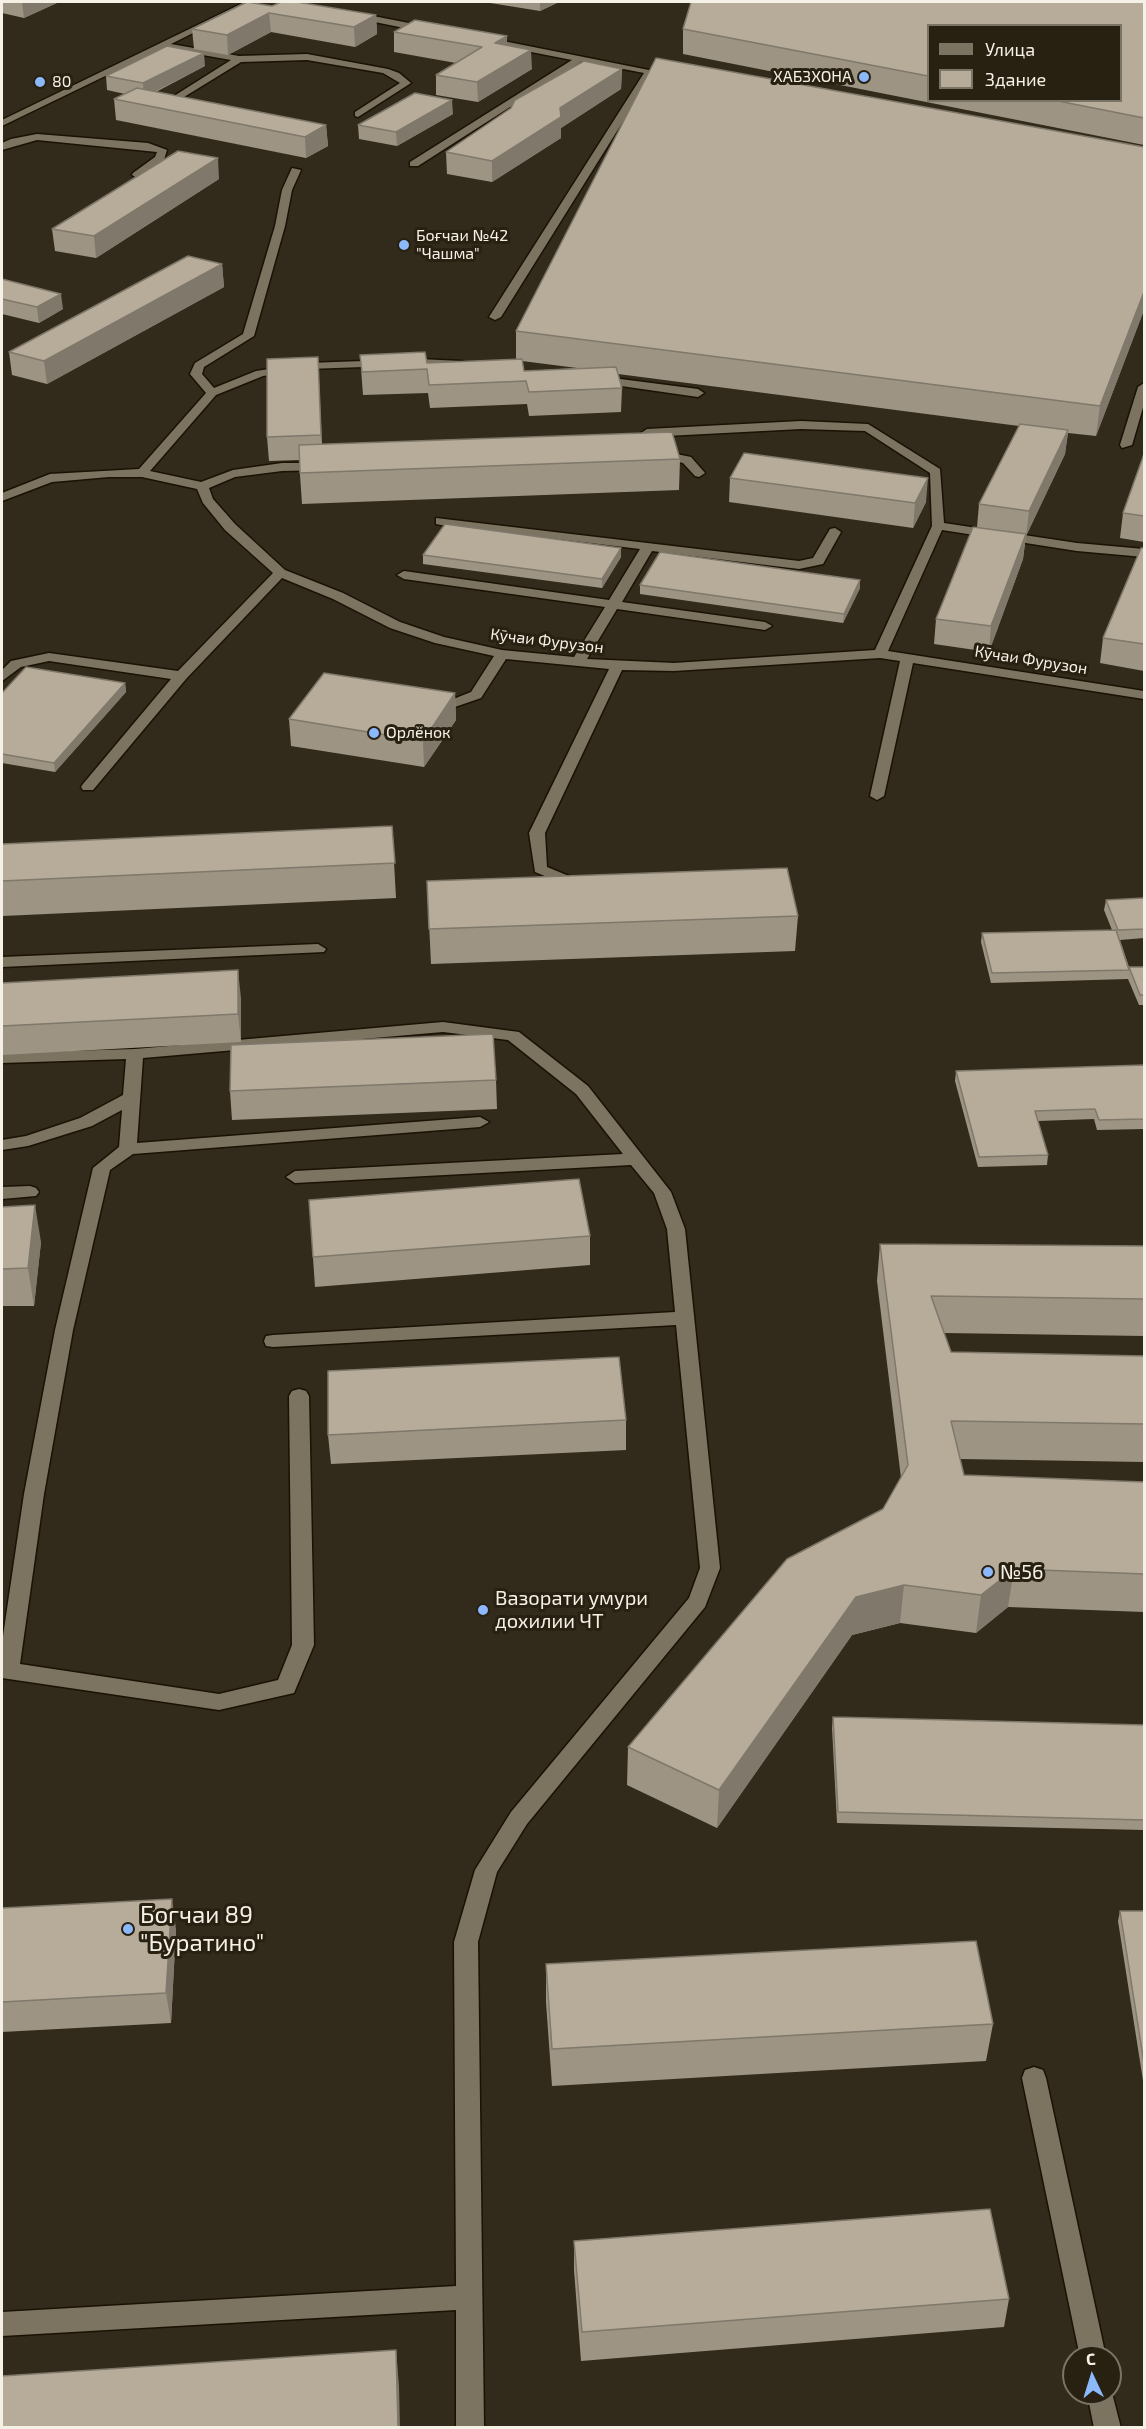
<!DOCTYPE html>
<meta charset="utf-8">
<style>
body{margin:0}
#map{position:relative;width:1146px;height:2429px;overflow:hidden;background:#322a1a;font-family:"Exo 2",sans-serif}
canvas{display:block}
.frame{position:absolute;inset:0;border:3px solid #f6f1e7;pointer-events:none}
.legend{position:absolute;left:927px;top:24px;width:195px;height:78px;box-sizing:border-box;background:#282011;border:2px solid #7a7467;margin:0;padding:8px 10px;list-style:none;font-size:18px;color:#f6f1e7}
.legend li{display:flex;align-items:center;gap:12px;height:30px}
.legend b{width:30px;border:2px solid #7a7467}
.north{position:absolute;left:1062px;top:2345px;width:60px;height:60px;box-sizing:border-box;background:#282011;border:2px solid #7a7467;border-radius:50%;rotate:356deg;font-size:16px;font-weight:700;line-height:24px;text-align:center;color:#f6f1e7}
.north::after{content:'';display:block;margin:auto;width:21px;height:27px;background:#8bb9fc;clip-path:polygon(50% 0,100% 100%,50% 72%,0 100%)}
</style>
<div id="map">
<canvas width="1146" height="2429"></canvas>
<div class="frame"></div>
<ul class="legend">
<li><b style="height:8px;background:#7d7361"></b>Улица</li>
<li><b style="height:16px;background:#b6ac99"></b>Здание</li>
</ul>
<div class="north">С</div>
</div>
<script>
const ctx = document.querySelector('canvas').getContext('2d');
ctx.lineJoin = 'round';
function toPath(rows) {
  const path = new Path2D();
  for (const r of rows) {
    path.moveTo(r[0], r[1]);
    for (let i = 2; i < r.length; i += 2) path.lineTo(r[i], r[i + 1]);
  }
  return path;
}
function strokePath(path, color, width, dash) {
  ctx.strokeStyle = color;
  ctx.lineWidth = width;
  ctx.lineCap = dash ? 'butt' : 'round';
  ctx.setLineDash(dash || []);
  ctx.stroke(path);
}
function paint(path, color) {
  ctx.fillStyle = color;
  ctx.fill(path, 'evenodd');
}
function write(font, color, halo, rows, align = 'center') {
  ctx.font = font + ' "Exo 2",sans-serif';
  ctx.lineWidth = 6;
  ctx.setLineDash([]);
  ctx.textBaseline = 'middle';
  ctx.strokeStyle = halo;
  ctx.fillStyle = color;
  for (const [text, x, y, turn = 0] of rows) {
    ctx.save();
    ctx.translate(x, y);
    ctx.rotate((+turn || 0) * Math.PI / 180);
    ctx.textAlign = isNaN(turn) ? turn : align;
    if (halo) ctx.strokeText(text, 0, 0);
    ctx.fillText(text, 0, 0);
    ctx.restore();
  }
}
const minor = toPath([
 [245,2,255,2,171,44,239,56,307,54,388,69,399,73,411,83,358,117,355,116,355,112,400,83,383,73,307,60,241,62,184,97,201,105,201,109,198,110,178,103,174,96,231,60,163,48,2,126,2,120,245,2],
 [353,12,429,27,434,30,429,33,350,17,349,15,353,12],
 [483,37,679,76,674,79,652,75,501,317,495,320,489,317,644,73,582,61,418,166,410,166,410,162,572,60,480,42,478,40,483,37],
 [37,134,148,143,167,150,164,160,137,178,132,175,133,173,155,157,157,152,37,140,2,150,2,143,11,139,37,134],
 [292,168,301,170,292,190,285,226,254,336,204,367,202,374,214,388,256,371,308,363,419,359,462,361,468,364,462,367,419,365,308,369,263,376,216,395,150,471,201,482,233,470,282,463,327,463,327,469,323,470,282,471,235,477,209,488,213,499,235,524,285,570,343,593,400,622,444,637,502,650,574,657,605,607,404,579,397,575,404,571,609,600,640,549,441,525,436,524,436,518,799,561,813,558,830,529,835,528,841,532,823,564,799,569,652,551,622,602,765,622,772,626,765,630,617,609,587,659,674,663,875,650,932,526,930,473,865,431,801,429,647,437,641,433,647,429,801,421,868,424,940,469,944,523,1077,543,1144,549,1144,557,1077,551,942,530,888,651,1144,691,1144,699,913,663,884,796,877,800,870,796,900,661,880,658,674,671,622,670,545,833,547,867,581,881,584,884,576,889,535,872,529,833,609,669,506,659,481,698,452,708,427,705,427,699,451,700,471,692,494,656,435,643,390,628,333,599,282,578,186,679,93,790,83,790,81,787,83,784,171,679,49,661,21,667,2,681,2,670,11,661,49,653,178,671,273,573,225,530,203,503,197,489,142,477,109,477,52,482,2,501,2,493,50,474,139,469,206,393,190,374,195,363,243,334,275,226,282,190,292,168],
 [597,376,698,389,704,393,698,397,593,382,591,380,597,376],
 [1144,383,1144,404,1132,445,1122,448,1120,445,1138,387,1144,383],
 [657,450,691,457,705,473,699,477,695,476,683,463,653,457,651,454,657,450],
 [318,944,326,949,324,952,2,967,2,957,318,944],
 [443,1022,519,1032,588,1086,671,1192,685,1229,720,1568,705,1607,527,1824,497,1872,478,1942,484,2428,456,2428,456,2310,2,2336,2,2312,456,2286,454,1942,475,1870,511,1812,689,1598,700,1568,676,1325,273,1347,266,1346,264,1341,266,1336,273,1335,675,1312,667,1229,654,1193,631,1165,295,1183,286,1177,295,1171,623,1154,576,1094,508,1040,443,1032,143,1058,137,1143,480,1117,489,1122,480,1127,133,1154,110,1170,73,1330,44,1494,20,1664,219,1694,278,1680,292,1645,289,1396,292,1391,299,1389,306,1391,309,1396,314,1645,294,1693,219,1710,2,1678,2,1643,24,1494,55,1330,93,1168,119,1147,122,1110,92,1126,28,1146,2,1150,2,1140,26,1136,80,1118,123,1095,126,1059,2,1063,2,1053,135,1049,443,1022],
 [30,1186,36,1188,39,1192,36,1196,2,1199,2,1187,30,1186],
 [1034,2067,1043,2070,1046,2078,1106,2357,1080,2357,1022,2078,1025,2070,1034,2067],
 [1110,2385,1121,2428,1094,2428,1087,2393,1110,2393,1110,2385]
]);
strokePath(minor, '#1a1204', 3);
paint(minor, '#7d7361');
paint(toPath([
 [2,2,59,2,24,18,2,13],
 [484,2,559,2,540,11],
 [1144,2,1144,145,683,54,683,29],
 [928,26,1120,100,928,100],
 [272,6,376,15,377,34,355,47,271,32,228,55,194,49,192,29],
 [394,32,507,36,507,45,532,69,478,102,436,95,436,75,456,63,394,52],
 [205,66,156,92,326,125,328,146,306,158,116,120,114,99,125,94,107,90,106,76],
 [622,69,621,89,561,128,561,138,492,182,447,174,446,152],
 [453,114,397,146,359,139,358,125],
 [1144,147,1144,310,1096,436,1068,433,1065,454,1026,536,1023,559,989,652,934,644,936,619,977,527,979,504,1019,426,618,374,622,388,621,412,529,416,527,404,430,408,428,393,363,395,360,355,427,363,516,360,516,331],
 [522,361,577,368,524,371],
 [219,179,96,258,55,251,52,229],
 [222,264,224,287,47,384,12,375,9,352],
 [2,279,63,309,39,323,2,314],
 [318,357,322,444,680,459,679,490,302,504,299,460,269,461,267,437],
 [1144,454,1144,542,1120,538,1123,513],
 [730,478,926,502,913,528,729,502],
 [1144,548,1144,671,1100,663,1103,638],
 [423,555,621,557,602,588,423,564],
 [860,580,860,588,843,623,640,594,640,585],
 [125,683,126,692,55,772,2,763,2,693],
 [455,693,456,720,424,767,291,746,289,719],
 [392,826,396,898,3,916,2,905,2,851],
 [427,881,798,916,795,951,431,964],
 [1144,898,1144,938,1120,940,1129,967,1144,967,1144,1005,1139,1005,1128,979,991,983,981,942,982,933,1112,930,1104,910,1106,900],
 [2,983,241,998,241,1042,2,1055],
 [1144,1065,1144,1129,1097,1130,1094,1119,1038,1121,1048,1155,1047,1165,978,1167,955,1081,956,1071],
 [496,1080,497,1109,232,1120,230,1091],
 [309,1200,590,1236,590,1265,315,1287],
 [2,1207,41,1242,34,1306,2,1306],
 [880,1244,1144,1246,1144,1336,944,1333,951,1352,1144,1356,1144,1462,960,1459,964,1475,1144,1482,1144,1612,1008,1607,976,1633,900,1623,852,1635,717,1828,627,1785,628,1747,883,1509,901,1478,877,1281],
 [626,1420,626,1450,331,1464,328,1435],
 [833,1717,1144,1725,1144,1830,837,1823,832,1728],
 [2,1908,176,1929,171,2023,2,2032],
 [1120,1911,1144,1911,1144,2087,1118,1921],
 [546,1964,993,2024,986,2061,552,2086,546,2002],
 [574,2241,1009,2299,1004,2327,581,2361,574,2270]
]), '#9d9484');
paint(toPath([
 [22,2,59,2,24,18],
 [540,2,559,2,540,11],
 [269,13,271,32,228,55,227,35],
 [376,15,377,34,355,47,354,27],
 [507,36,507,56,495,43],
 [531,50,532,69,478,102,477,82],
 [204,53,205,66,144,97,143,83],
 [622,69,621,89,561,128,561,138,492,182,492,161,560,108],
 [452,100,453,114,397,146,396,132],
 [326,125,328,146,306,158,305,137],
 [218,158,219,179,96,258,94,236],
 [222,264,224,287,47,384,44,361],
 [1144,292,1144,310,1096,436,1100,406],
 [61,294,63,309,39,323,37,307],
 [1068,430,1065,454,1026,536,1029,511],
 [928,478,926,502,913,528,915,503],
 [1026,534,1023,559,989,652,991,626],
 [621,548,621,557,602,588,602,579],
 [860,580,860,588,843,623,844,614],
 [125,683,126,692,55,772,54,763],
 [455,693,456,720,424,767,423,741],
 [238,970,241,998,241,1042,238,1014],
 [35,1205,41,1242,34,1306,28,1268],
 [1014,1569,1008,1607,976,1633,981,1595],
 [904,1585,900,1623,852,1635,717,1828,719,1790,856,1597],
 [172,1899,176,1929,171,2023,166,1993],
 [396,2350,399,2386,400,2427,398,2427]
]), '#7f786b');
const building = toPath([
 [247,2,272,6,281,2,297,2,376,15,354,27,269,13,227,35,192,29,247,2],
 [691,2,1144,2,1144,118,1053,100,1120,100,1120,26,928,26,928,76,683,29,691,2],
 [415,20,507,36,495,43,531,50,477,82,436,75,482,47,394,32,415,20],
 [167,46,204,53,143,83,106,76,167,46],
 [656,58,1144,147,1144,292,1100,406,516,331,656,58],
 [584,61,622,69,560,108,561,117,492,161,446,152,511,108,515,100,584,61],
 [137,88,326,125,305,137,114,99,137,88],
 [415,93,452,100,396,132,358,125,415,93],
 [178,151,218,158,94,236,52,229,178,151],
 [188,256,222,264,44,361,9,352,188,256],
 [2,279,61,294,37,307,2,299,2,279],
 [425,352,427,363,522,359,524,371,616,367,622,388,529,392,526,381,429,385,427,369,362,372,360,355,425,352],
 [318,357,321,435,267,437,267,359,318,357],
 [1020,424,1068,430,1029,511,979,504,1020,424],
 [672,432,680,459,300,473,299,445,672,432],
 [744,453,928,478,915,503,730,478,744,453],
 [1144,454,1144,516,1123,513,1144,454],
 [445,524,621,548,602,579,423,555,445,524],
 [973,527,1026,534,991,626,936,619,973,527],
 [1141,548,1144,548,1144,644,1103,638,1141,548],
 [660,552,860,580,844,614,640,585,660,552],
 [26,667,125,683,54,763,2,754,2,693,26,667],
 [324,673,455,693,423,741,289,719,324,673],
 [392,826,395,863,2,881,2,844,392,826],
 [787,868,798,916,429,929,427,881,787,868],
 [1144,898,1144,929,1118,930,1106,900,1144,898],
 [1116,930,1129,970,992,973,982,933,1116,930],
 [1129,967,1144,967,1144,995,1140,995,1129,967],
 [238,970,238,1014,2,1026,2,983,238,970],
 [493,1034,496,1080,230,1091,231,1045,493,1034],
 [1144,1065,1144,1119,1099,1120,1095,1109,1035,1111,1048,1155,979,1157,956,1071,1144,1065],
 [579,1179,590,1236,313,1257,309,1200,579,1179],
 [35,1205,28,1268,2,1269,2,1207,35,1205],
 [880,1244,1144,1246,1144,1299,931,1296,951,1352,1144,1356,1144,1424,951,1421,964,1475,1144,1482,1144,1574,1014,1569,981,1595,904,1585,856,1597,719,1790,628,1747,787,1559,883,1509,908,1465,880,1244],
 [619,1357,626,1420,328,1435,328,1371,619,1357],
 [833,1717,1144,1725,1144,1820,838,1812,833,1717],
 [172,1899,166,1993,2,2002,2,1908,172,1899],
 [1120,1911,1144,1911,1144,2063,1120,1911],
 [976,1941,993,2024,552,2049,546,1964,976,1941],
 [990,2209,1009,2299,582,2332,574,2241,990,2209],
 [396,2350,398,2427,2,2427,2,2376,396,2350]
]);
paint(building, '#b6ac99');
strokePath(building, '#7f786b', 1.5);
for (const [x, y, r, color] of [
 [864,77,6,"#8bb9fc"],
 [40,82,6,"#8bb9fc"],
 [404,245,6,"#8bb9fc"],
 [374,733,6,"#8bb9fc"],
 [988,1572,6,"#8bb9fc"],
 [483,1610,6,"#8bb9fc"],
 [128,1929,6,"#8bb9fc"]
]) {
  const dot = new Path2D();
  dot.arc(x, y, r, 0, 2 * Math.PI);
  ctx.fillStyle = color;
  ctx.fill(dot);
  strokePath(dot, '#282011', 2);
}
write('16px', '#f6f1e7', '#282011', [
 ["ХАБЗХОНА",852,77,"right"],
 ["80",52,82],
 ["Боғчаи №42",416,236],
 ["\"Чашма\"",416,254],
 ["Орлёнок",386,733]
], 'left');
write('16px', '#f6f1e7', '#282011', [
 ["Кӯчаи Фурузон",547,641,7],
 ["Кӯчаи Фурузон",1031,660,9]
]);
write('20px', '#f6f1e7', '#282011', [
 ["№56",1000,1572],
 ["Вазорати умури",495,1598],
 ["дохилии ЧТ",495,1621]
], 'left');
write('24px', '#f6f1e7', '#282011', [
 ["Богчаи 89",140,1915],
 ["\"Буратино\"",140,1943]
], 'left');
</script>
